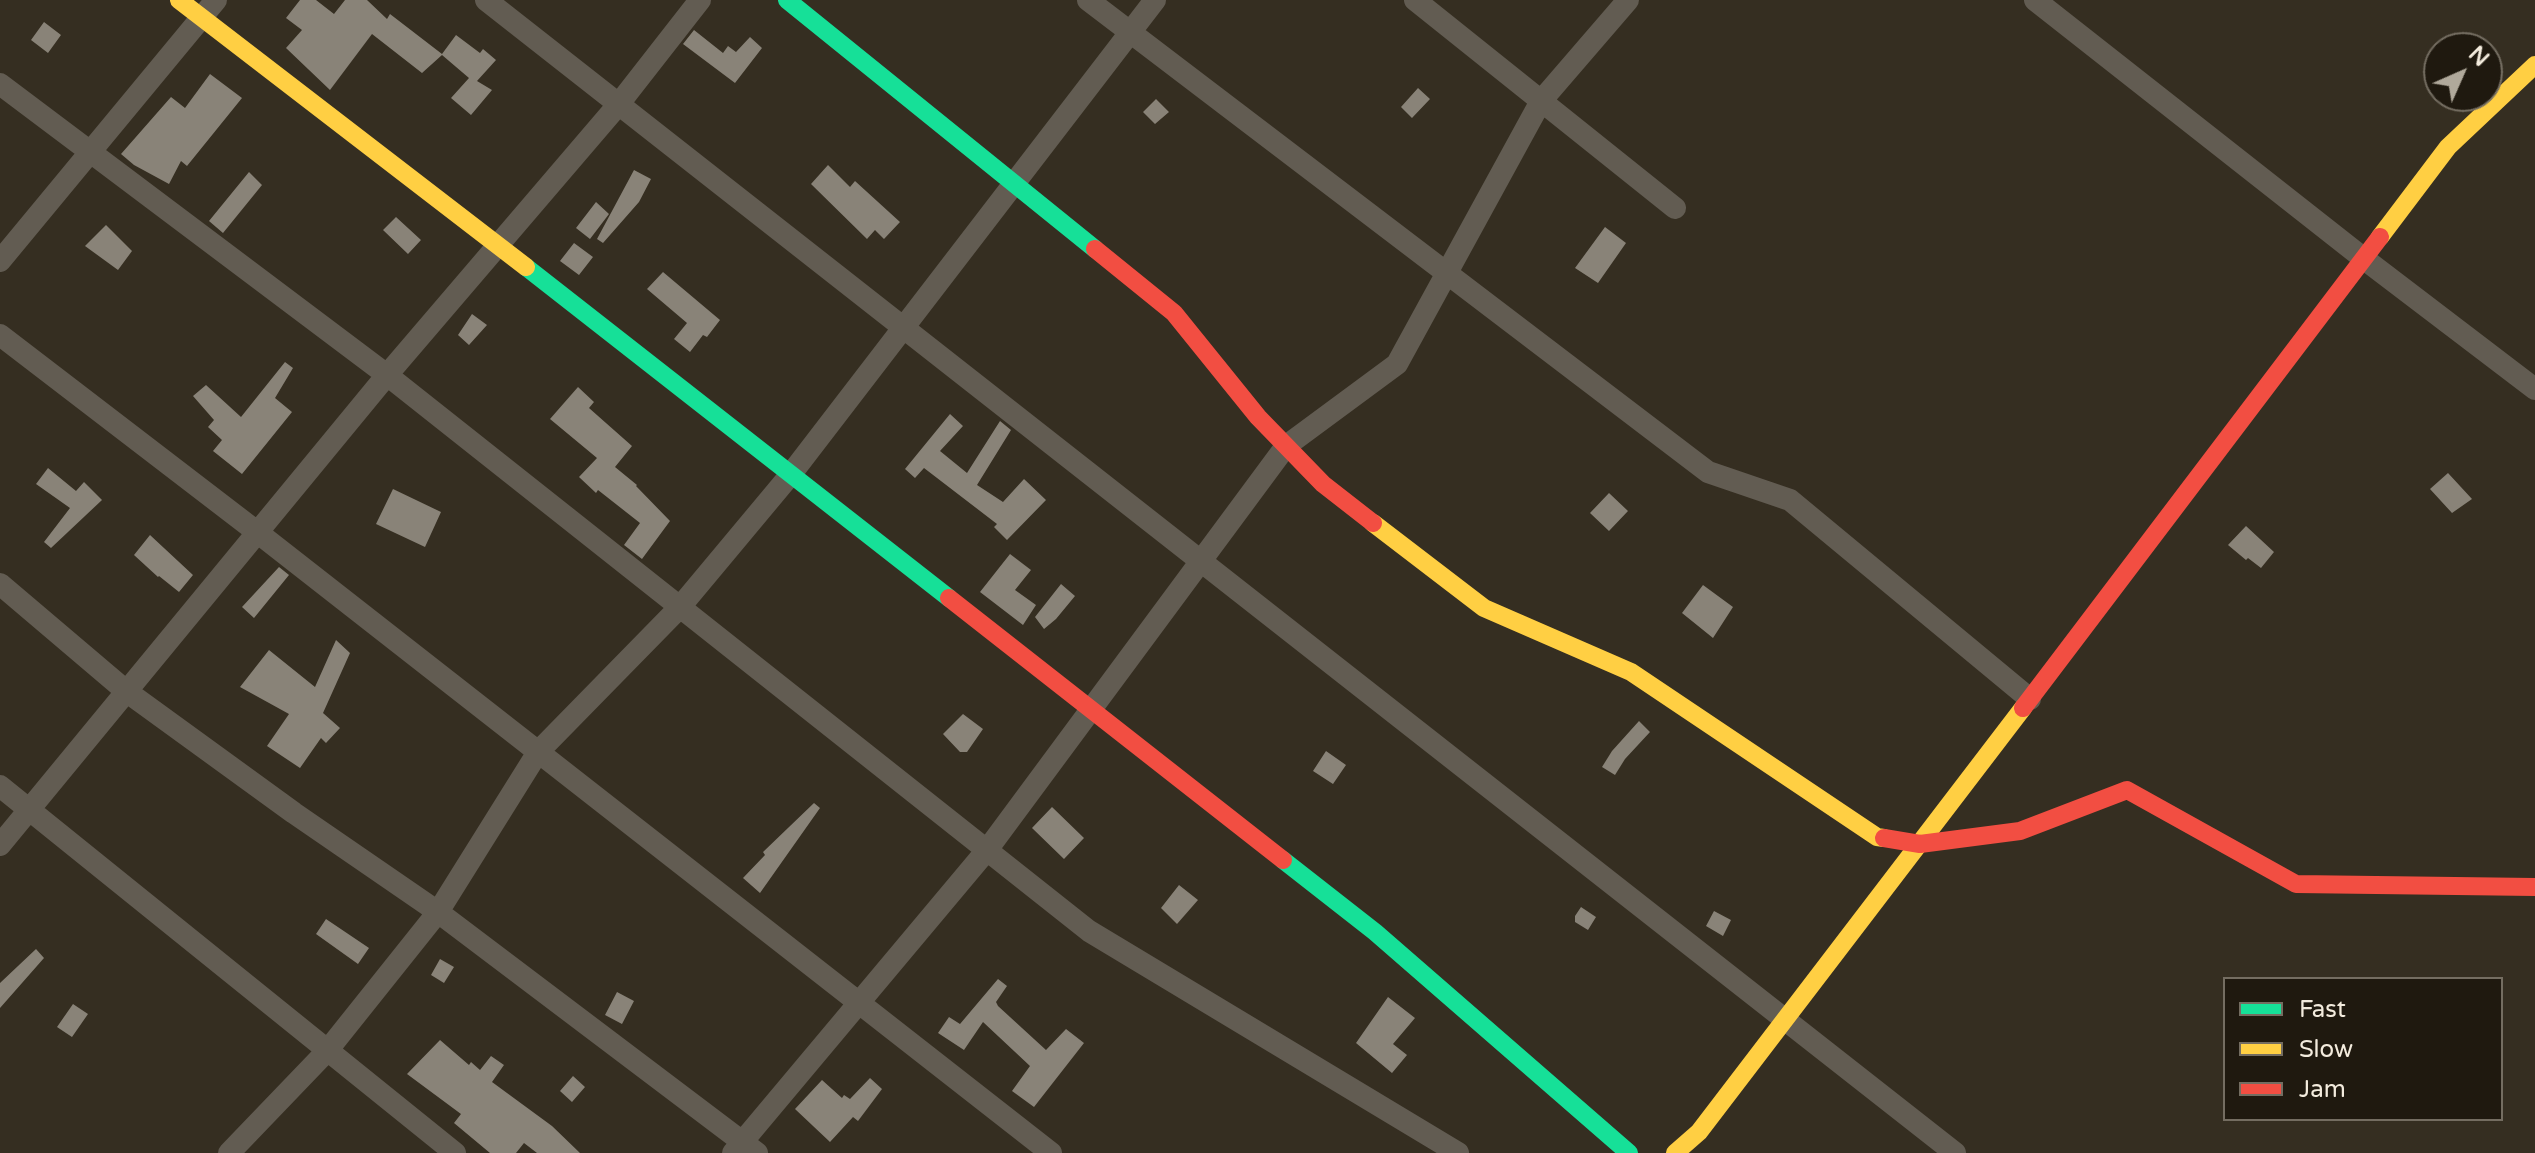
<!DOCTYPE html>
<style>
body{margin:0}
#map{position:relative;width:2535px;height:1153px;overflow:hidden;background:#352e21;font-family:"Varela Round",sans-serif}
canvas{display:block}
.legend{position:absolute;left:2223px;top:977px;width:280px;height:144px;box-sizing:border-box;background:#1f190f;border:2px solid #746d61;margin:0;padding:10px 14px;list-style:none;font-size:24px;color:#f3ebdd}
.legend li{display:flex;align-items:center;gap:16px;height:40px}
.legend b{width:40px;border:2px solid #746d61}
.north{position:absolute;left:2423px;top:32px;width:80px;height:80px;box-sizing:border-box;background:#1f190f;border:2px solid #746d61;border-radius:50%;rotate:45deg;font-size:22px;font-weight:700;line-height:32px;text-align:center;color:#f3ebdd}
.north::after{content:'';display:block;margin:auto;width:28px;height:36px;background:#b0a99b;clip-path:polygon(50% 0,100% 100%,50% 72%,0 100%)}
</style>
<div id="map">
<canvas width="2535" height="1153"></canvas>
<ul class="legend">
<li><b style="height:10px;background:#16e098"></b>Fast</li>
<li><b style="height:10px;background:#ffcf43"></b>Slow</li>
<li><b style="height:10px;background:#f24e42"></b>Jam</li>
</ul>
<div class="north">N</div>
</div>
<script>
const ctx = document.querySelector('canvas').getContext('2d');
ctx.lineJoin = 'round';
function paint(path, color) {
  ctx.fillStyle = color;
  ctx.fill(path, 'evenodd');
}
function toPath(rows) {
  const path = new Path2D();
  for (const r of rows) {
    path.moveTo(r[0], r[1]);
    for (let i = 2; i < r.length; i += 2) path.lineTo(r[i], r[i + 1]);
  }
  return path;
}
function strokePath(path, color, width, dash) {
  ctx.strokeStyle = color;
  ctx.lineWidth = width;
  ctx.lineCap = dash ? 'butt' : 'round';
  ctx.setLineDash(dash || []);
  ctx.stroke(path);
}
paint(toPath([
 [300,0,316,0,334,14,345,0,367,0,387,19,390,14,442,54,456,35,480,53,483,49,496,60,477,81,492,90,471,115,451,98,469,78,442,55,422,73,372,34,330,90,286,48,302,30,286,18],
 [44,22,61,35,48,53,31,40],
 [694,30,723,53,728,46,736,52,750,37,762,48,735,83,683,44],
 [210,74,242,98,187,166,181,161,169,184,134,165,121,154,171,97,185,108],
 [1418,88,1430,99,1412,118,1401,107],
 [1156,99,1169,112,1155,124,1143,112],
 [828,165,850,187,855,181,900,222,884,239,875,230,867,239,811,184],
 [634,170,651,179,639,202,603,243,597,239],
 [249,172,262,185,223,233,209,221],
 [596,202,609,214,590,239,576,228],
 [396,217,421,240,408,254,383,230],
 [106,225,132,251,118,270,85,246],
 [1605,227,1626,243,1598,283,1575,268],
 [574,243,593,257,579,275,560,261],
 [663,272,720,320,707,337,703,335,690,352,674,339,687,323,647,289],
 [472,314,487,325,469,345,458,335],
 [285,362,293,368,275,398,292,412,242,474,213,451,222,440,208,427,214,420,193,396,206,385,241,417],
 [578,387,594,402,589,408,632,446,615,467,637,485,636,486,670,521,642,559,624,545,640,523,598,490,596,493,579,477,597,458,550,419],
 [950,414,963,426,940,451,967,473,1000,421,1011,430,977,485,1003,502,1024,479,1046,500,1007,540,994,527,997,524,924,468,915,478,905,469],
 [48,468,76,491,84,482,102,500,51,548,44,542,70,508,36,484],
 [2448,473,2472,499,2452,513,2430,489],
 [393,489,441,512,425,547,376,524],
 [1609,493,1628,511,1609,531,1590,513],
 [2246,526,2274,552,2261,568,2248,558,2246,560,2228,545],
 [150,535,193,575,179,592,159,576,158,577,134,555],
 [1010,554,1031,570,1015,590,1036,605,1023,625,980,592],
 [279,567,289,575,254,618,242,607],
 [1061,584,1075,596,1056,619,1044,629,1035,617],
 [1703,585,1733,607,1713,638,1682,613],
 [336,640,350,653,323,713,340,728,326,743,321,738,300,768,267,746,289,714,240,687,269,650,315,687],
 [963,714,983,729,967,752,960,752,943,734],
 [1639,721,1650,732,1625,759,1615,775,1602,767,1612,751],
 [1326,751,1346,765,1333,784,1313,771],
 [814,803,820,808,760,893,743,878,765,855,763,852],
 [1052,807,1084,838,1064,859,1032,828],
 [1179,885,1198,900,1177,924,1161,908],
 [1581,907,1596,917,1588,930,1575,922,1575,916],
 [1714,911,1731,920,1723,936,1706,926],
 [326,919,369,948,358,964,316,934],
 [36,949,44,958,0,1008,0,983],
 [440,959,454,967,444,983,431,975],
 [998,979,1007,986,996,1002,998,1006,1046,1050,1066,1029,1084,1043,1034,1107,1012,1091,1030,1066,983,1022,964,1050,938,1033,949,1017,960,1024],
 [617,992,634,1001,622,1024,605,1015],
 [1388,997,1415,1018,1393,1044,1407,1055,1392,1073,1356,1043],
 [73,1004,88,1014,72,1037,57,1027],
 [440,1040,469,1065,471,1062,480,1070,491,1056,504,1065,492,1082,552,1126,580,1153,537,1153,524,1143,516,1153,490,1153,454,1123,461,1114,407,1074],
 [573,1076,585,1087,572,1102,560,1091],
 [870,1078,882,1089,858,1121,853,1117,830,1142,795,1109,822,1080,842,1098,844,1095,850,1099]
]), '#898378');
strokePath(toPath([
 [486,0,1955,1153],
 [1088,0,1708,472,1790,500,2030,699],
 [1415,0,1675,208],
 [2035,0,2363,258,2535,389],
 [0,84,387,375,1089,931,1458,1153],
 [0,261,216,0],
 [0,335,257,532,1051,1153],
 [0,584,126,691,294,813,438,912,757,1153],
 [0,786,455,1153],
 [0,845,387,375,618,105,700,0],
 [229,1153,327,1051,438,912,538,752,680,607,791,474,1155,0],
 [733,1153,987,850,1286,446,1397,364,1541,101,1628,0]
]), '#625c52', 22);
strokePath(toPath([
 [787,0,1095,249],
 [526,267,949,598],
 [1283,860,1375,932,1629,1153]
]), '#16e098', 18);
strokePath(toPath([
 [179,0,526,267],
 [2380,237,2448,147,2535,65],
 [1373,523,1484,608,1631,672,1877,837,1884,838],
 [1675,1153,1699,1132,2023,708]
]), '#ffcf43', 18);
strokePath(toPath([
 [1095,249,1174,313,1258,417,1323,484,1373,523],
 [949,598,1283,860],
 [2023,708,2380,237],
 [1884,838,1920,844,2020,831,2127,790,2296,884,2535,887]
]), '#f24e42', 18);
</script>
